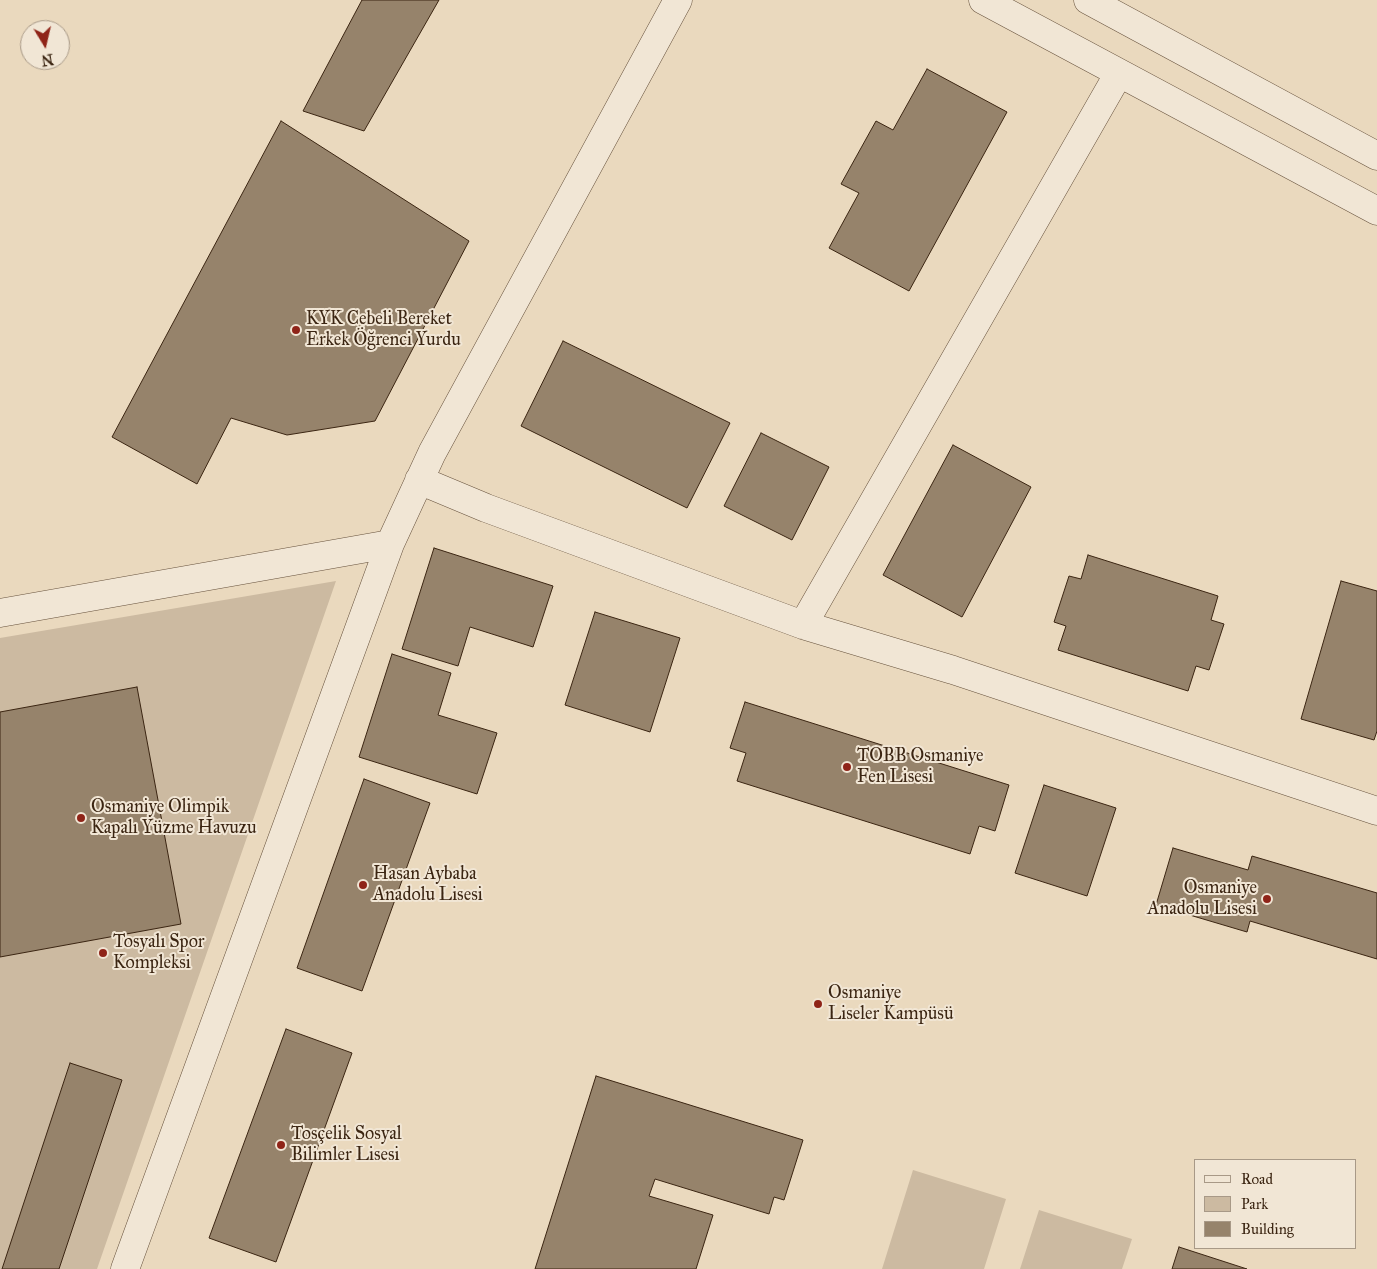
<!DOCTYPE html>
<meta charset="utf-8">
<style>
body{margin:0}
#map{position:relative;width:1377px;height:1269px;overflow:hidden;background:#ead9be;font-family:"IM FELL Great Primer",serif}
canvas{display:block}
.legend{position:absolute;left:1194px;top:1159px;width:162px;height:90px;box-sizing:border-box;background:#f1e6d5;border:1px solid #a89987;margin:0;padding:6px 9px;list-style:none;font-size:15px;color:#3b2512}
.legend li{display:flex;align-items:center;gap:10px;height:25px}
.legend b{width:25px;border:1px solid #a89987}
.north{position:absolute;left:20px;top:20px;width:50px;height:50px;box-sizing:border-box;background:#f1e6d5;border:1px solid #a89987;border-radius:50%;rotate:171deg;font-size:14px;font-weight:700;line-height:20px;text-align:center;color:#3b2512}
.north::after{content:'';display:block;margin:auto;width:18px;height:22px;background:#8f2418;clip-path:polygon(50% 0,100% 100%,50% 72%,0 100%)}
</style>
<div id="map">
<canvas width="1377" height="1269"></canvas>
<ul class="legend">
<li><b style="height:6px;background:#f1e6d5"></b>Road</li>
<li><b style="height:14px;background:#ccbaa1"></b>Park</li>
<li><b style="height:14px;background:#96836b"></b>Building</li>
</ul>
<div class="north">N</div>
</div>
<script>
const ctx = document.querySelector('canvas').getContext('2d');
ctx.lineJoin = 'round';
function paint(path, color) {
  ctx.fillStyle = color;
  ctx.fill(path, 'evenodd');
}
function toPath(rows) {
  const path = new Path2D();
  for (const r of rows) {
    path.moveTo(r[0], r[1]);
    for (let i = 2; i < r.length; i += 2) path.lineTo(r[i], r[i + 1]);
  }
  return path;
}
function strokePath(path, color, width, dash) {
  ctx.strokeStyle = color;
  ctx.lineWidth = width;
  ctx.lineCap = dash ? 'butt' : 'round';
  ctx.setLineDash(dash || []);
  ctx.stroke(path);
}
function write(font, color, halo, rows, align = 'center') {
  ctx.font = font + ' "IM FELL Great Primer",serif';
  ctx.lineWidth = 4;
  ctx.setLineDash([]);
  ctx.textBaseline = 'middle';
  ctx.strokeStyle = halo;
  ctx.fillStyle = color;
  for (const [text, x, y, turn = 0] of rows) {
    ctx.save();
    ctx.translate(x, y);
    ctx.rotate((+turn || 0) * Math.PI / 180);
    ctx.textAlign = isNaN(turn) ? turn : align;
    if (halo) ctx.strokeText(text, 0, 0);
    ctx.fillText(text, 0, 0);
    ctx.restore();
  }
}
paint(toPath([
 [336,581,97,1269,0,1269,0,638],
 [913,1170,1006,1199,984,1269,882,1269],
 [1039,1210,1132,1239,1122,1269,1020,1269]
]), '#ccbaa1');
const building = toPath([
 [362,0,439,0,364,131,303,111,362,0],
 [927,69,1007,112,909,291,829,248,859,193,841,184,876,121,893,130,927,69],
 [281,121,469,241,375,421,287,435,231,418,197,484,112,437,281,121],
 [563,341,730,423,687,508,521,426,563,341],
 [761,433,829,467,792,540,724,506,761,433],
 [953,445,1031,487,962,617,883,575,953,445],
 [434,548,553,586,533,647,470,627,458,666,402,649,434,548],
 [1088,555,1218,596,1211,620,1224,624,1209,670,1196,666,1188,691,1058,650,1066,626,1054,622,1069,576,1081,579,1088,555],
 [1341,581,1377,591,1377,731,1374,740,1301,719,1341,581],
 [595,612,680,638,650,732,565,705,595,612],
 [392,654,451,673,438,715,497,733,477,794,359,757,392,654],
 [137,687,181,924,0,957,0,712,137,687],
 [745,702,1009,785,995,831,979,826,970,854,737,781,746,753,730,748,745,702],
 [364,779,430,803,362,991,297,968,364,779],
 [1044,785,1116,808,1087,896,1015,873,1044,785],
 [1173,848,1248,870,1252,856,1377,893,1377,959,1250,921,1247,932,1156,905,1173,848],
 [286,1029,352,1053,276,1262,209,1238,286,1029],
 [70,1063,122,1080,59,1269,2,1269,70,1063],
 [596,1076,803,1140,784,1200,774,1197,769,1214,655,1179,649,1196,713,1215,696,1269,535,1269,596,1076],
 [1179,1247,1247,1269,1172,1269,1179,1247]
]);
paint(building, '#96836b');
strokePath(building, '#3b2512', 1);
const street = toPath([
 [983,0,1377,211],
 [1088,0,1377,156],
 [419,480,486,508,803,625,953,670,1377,811],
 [0,613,390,544],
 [803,625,1119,73],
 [125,1269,390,544,432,453,678,0]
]);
strokePath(street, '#67523d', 29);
strokePath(street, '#f1e6d5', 28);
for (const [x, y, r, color] of [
 [296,330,5,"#8f2418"],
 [847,767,5,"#8f2418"],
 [81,818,5,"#8f2418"],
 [363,885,5,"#8f2418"],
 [1267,899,5,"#8f2418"],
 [103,953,5,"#8f2418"],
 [818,1004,5,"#8f2418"],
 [281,1145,5,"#8f2418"]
]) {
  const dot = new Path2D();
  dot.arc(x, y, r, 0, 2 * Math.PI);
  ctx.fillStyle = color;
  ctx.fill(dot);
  strokePath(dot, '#f1e6d5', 2);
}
write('18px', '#3b2512', '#f1e6d5', [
 ["KYK Cebeli Bereket",306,320],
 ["Erkek Öğrenci Yurdu",306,341],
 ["TOBB Osmaniye",857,757],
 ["Fen Lisesi",857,778],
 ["Osmaniye Olimpik",91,808],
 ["Kapalı Yüzme Havuzu",91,829],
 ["Hasan Aybaba",373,875],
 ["Anadolu Lisesi",373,896],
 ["Osmaniye",1257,889,"right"],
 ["Anadolu Lisesi",1257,910,"right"],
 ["Tosyalı Spor",113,943],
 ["Kompleksi",113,964],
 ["Osmaniye",828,994],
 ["Liseler Kampüsü",828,1015],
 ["Tosçelik Sosyal",291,1135],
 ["Bilimler Lisesi",291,1156]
], 'left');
</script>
